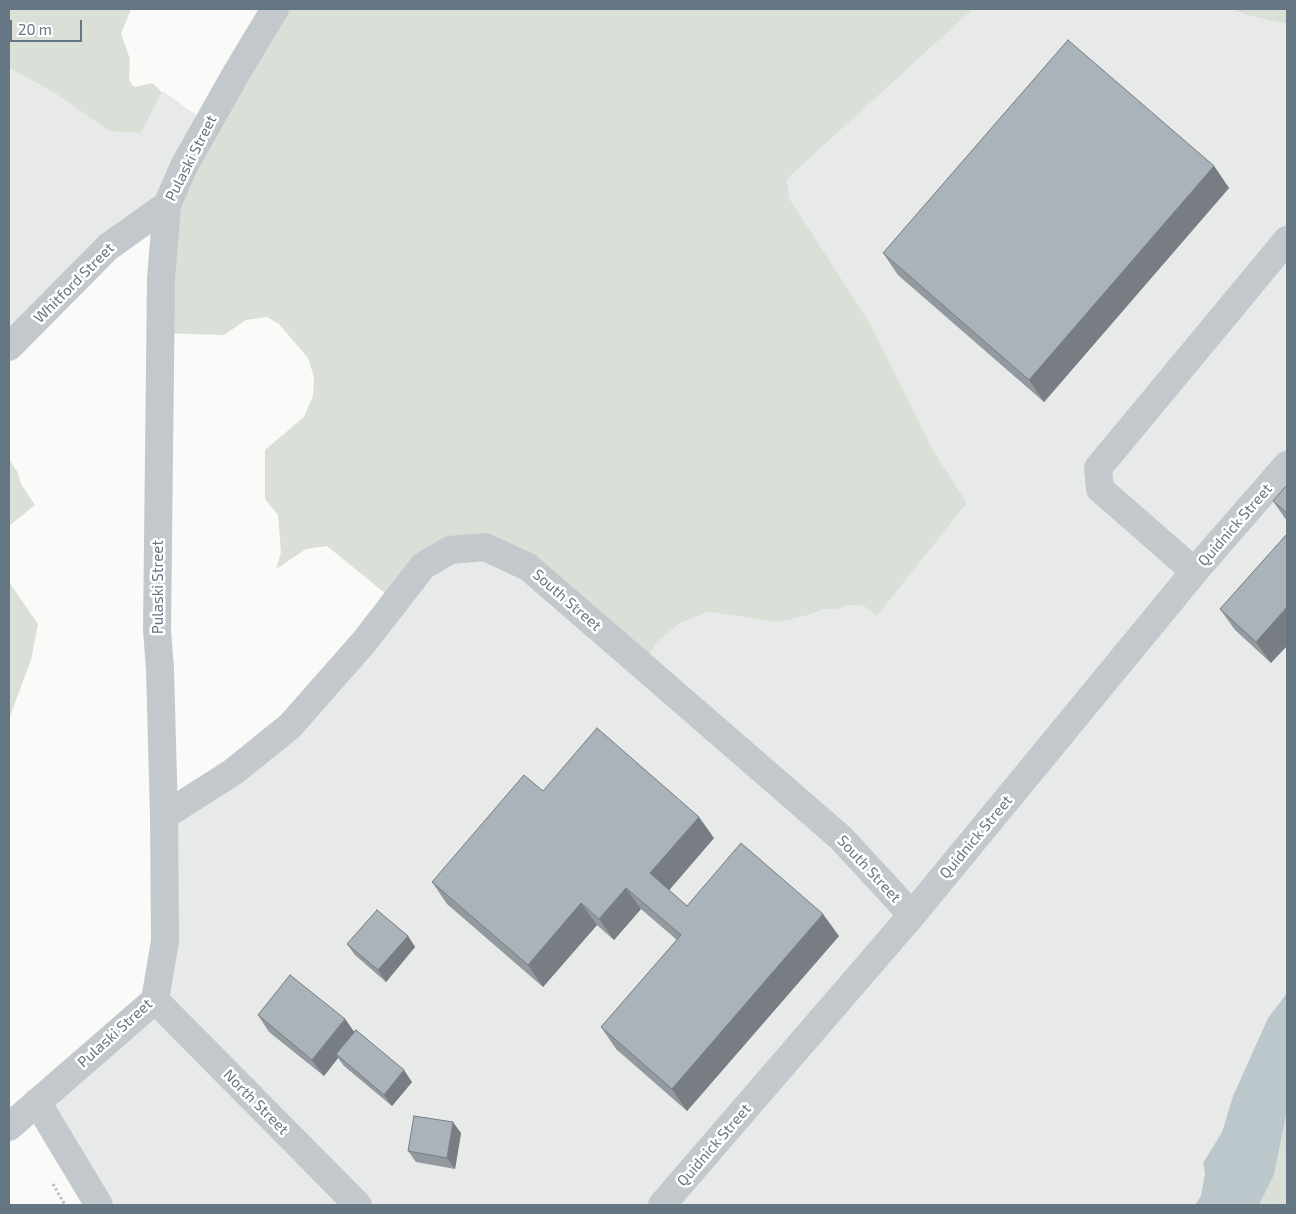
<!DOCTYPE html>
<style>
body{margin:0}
#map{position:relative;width:1296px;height:1214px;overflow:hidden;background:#fafaf8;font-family:"Exo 2",sans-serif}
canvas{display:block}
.frame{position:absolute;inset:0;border:10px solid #657683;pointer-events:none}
.scale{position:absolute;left:10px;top:20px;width:72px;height:22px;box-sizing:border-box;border:2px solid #657683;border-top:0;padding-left:6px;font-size:15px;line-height:18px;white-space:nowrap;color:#657683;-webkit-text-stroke:4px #fff;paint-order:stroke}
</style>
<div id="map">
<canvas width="1296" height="1214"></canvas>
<div class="frame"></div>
<div class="scale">20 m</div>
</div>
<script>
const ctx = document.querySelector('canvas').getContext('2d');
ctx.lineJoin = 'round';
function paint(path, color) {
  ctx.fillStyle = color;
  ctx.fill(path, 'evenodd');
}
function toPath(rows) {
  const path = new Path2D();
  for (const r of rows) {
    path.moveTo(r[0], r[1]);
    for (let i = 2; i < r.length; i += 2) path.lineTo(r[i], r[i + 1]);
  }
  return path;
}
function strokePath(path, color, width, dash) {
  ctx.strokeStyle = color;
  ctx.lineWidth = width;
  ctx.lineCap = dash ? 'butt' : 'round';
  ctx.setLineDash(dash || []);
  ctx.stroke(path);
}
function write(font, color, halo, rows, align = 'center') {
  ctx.font = font + ' "Exo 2",sans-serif';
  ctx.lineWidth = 5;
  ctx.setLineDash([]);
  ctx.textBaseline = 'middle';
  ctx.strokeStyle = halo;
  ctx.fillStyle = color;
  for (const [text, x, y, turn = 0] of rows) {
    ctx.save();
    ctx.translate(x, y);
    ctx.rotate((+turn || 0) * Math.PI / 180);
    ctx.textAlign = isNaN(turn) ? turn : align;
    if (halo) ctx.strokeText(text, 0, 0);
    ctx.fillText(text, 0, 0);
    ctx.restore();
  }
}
paint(toPath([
 [973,9,1231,9,1250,16,1287,24,1287,993,1268,1018,1233,1096,1222,1132,1203,1163,1205,1173,1201,1196,1195,1205,115,1205,49,1100,155,994,160,822,233,770,420,566,499,553,656,643,680,623,709,612,778,622,805,616,825,609,836,610,848,605,864,606,877,615,967,503,933,450,870,323,789,198,787,179],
 [9,68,55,93,141,133,162,92,164,92,206,122,173,188,9,345]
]), '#e8e9e9');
paint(toPath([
 [9,9,131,9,121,34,130,59,129,80,134,87,152,83,162,92,141,133,110,131,55,93,9,68],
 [272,9,973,9,787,179,789,198,870,323,933,450,967,503,877,616,864,606,848,605,836,610,825,609,805,616,778,622,709,612,680,623,656,643,645,662,544,573,445,553,392,599,327,546,306,549,276,569,281,552,278,515,265,499,265,450,304,417,313,396,314,377,308,358,279,324,267,317,246,320,224,335,160,333,164,220],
 [1231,9,1287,9,1287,24,1250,16],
 [9,459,18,473,21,484,35,505,9,526],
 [9,582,38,624,31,660,9,719],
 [1287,1111,1287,1205,1259,1205,1274,1175]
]), '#dadfd7');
paint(toPath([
 [1287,993,1287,1111,1274,1175,1259,1205,1195,1205,1201,1196,1205,1173,1203,1163,1222,1132,1233,1096,1268,1018]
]), '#bbc7cb');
strokePath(toPath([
 [53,1184,65,1205]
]), '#bbbfc2', 3, [2.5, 2.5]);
strokePath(toPath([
 [9,347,108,247,167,205],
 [1194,571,1100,489,1098,468,1287,240],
 [164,816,233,772,290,726,364,642,423,566,450,550,485,547,528,567,615,642,841,838,912,915],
 [155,1000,358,1205],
 [37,1102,99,1205],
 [9,1127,155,1000,165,941,164,816,160,669,157,630,161,279,167,205,184,166,237,72,275,9],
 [662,1205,912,915,1199,566,1287,465]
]), '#c3c8cc', 28);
paint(toPath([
 [1214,166,1229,188,1044,402,898,275,883,253],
 [1287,485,1287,521,1273,501],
 [1287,534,1271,663,1235,630,1220,609],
 [543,791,714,838,669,890,687,906,839,936,687,1111,616,1049,601,1027,677,940,641,909,614,940,597,925,543,987,447,904,432,882],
 [408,936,415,947,386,982,355,955,347,944],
 [258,1015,345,1019,354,1032,412,1082,392,1106,344,1066,338,1058,324,1076,269,1032],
 [461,1133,455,1169,416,1162,408,1151]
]), '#929a9f');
paint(toPath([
 [1214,166,1229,188,1044,402,1029,380],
 [1287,607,1287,646,1271,663,1256,642],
 [699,817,714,838,665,895,650,873],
 [626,888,641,909,614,940,599,919],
 [581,903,597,925,543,987,528,965],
 [823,914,839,936,687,1111,672,1089],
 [408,936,415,947,386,982,378,970],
 [345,1019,357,1036,336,1054,338,1058,324,1076,312,1060],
 [404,1070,412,1082,392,1106,384,1095],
 [453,1122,461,1133,455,1169,447,1158]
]), '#777d82');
const building = toPath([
 [1068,40,1214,166,1029,380,883,253,1068,40],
 [1287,485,1287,513,1273,501,1287,485],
 [1287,534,1287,607,1256,642,1220,609,1287,534],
 [597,728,699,817,650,873,687,906,741,843,823,914,672,1089,601,1027,681,935,626,888,599,919,581,903,528,965,432,882,524,775,543,791,597,728],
 [377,910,408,936,378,970,347,944,377,910],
 [290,975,345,1019,312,1060,258,1015,290,975],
 [356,1030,404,1070,384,1095,336,1054,356,1030],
 [414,1116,453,1122,447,1158,408,1151,414,1116]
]);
paint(building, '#aab3b9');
strokePath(building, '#777d82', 1);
write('15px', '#657683', '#fff', [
 ["Pulaski Street",191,158,-63],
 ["Whitford Street",74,283,-45],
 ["Quidnick Street",1235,525,-49],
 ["Pulaski Street",158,587,-90],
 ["South Street",567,600,41],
 ["Quidnick Street",976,837,-50],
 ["South Street",869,869,47],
 ["Pulaski Street",115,1033,-42],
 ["North Street",256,1102,45],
 ["Quidnick Street",714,1145,-49]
]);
</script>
